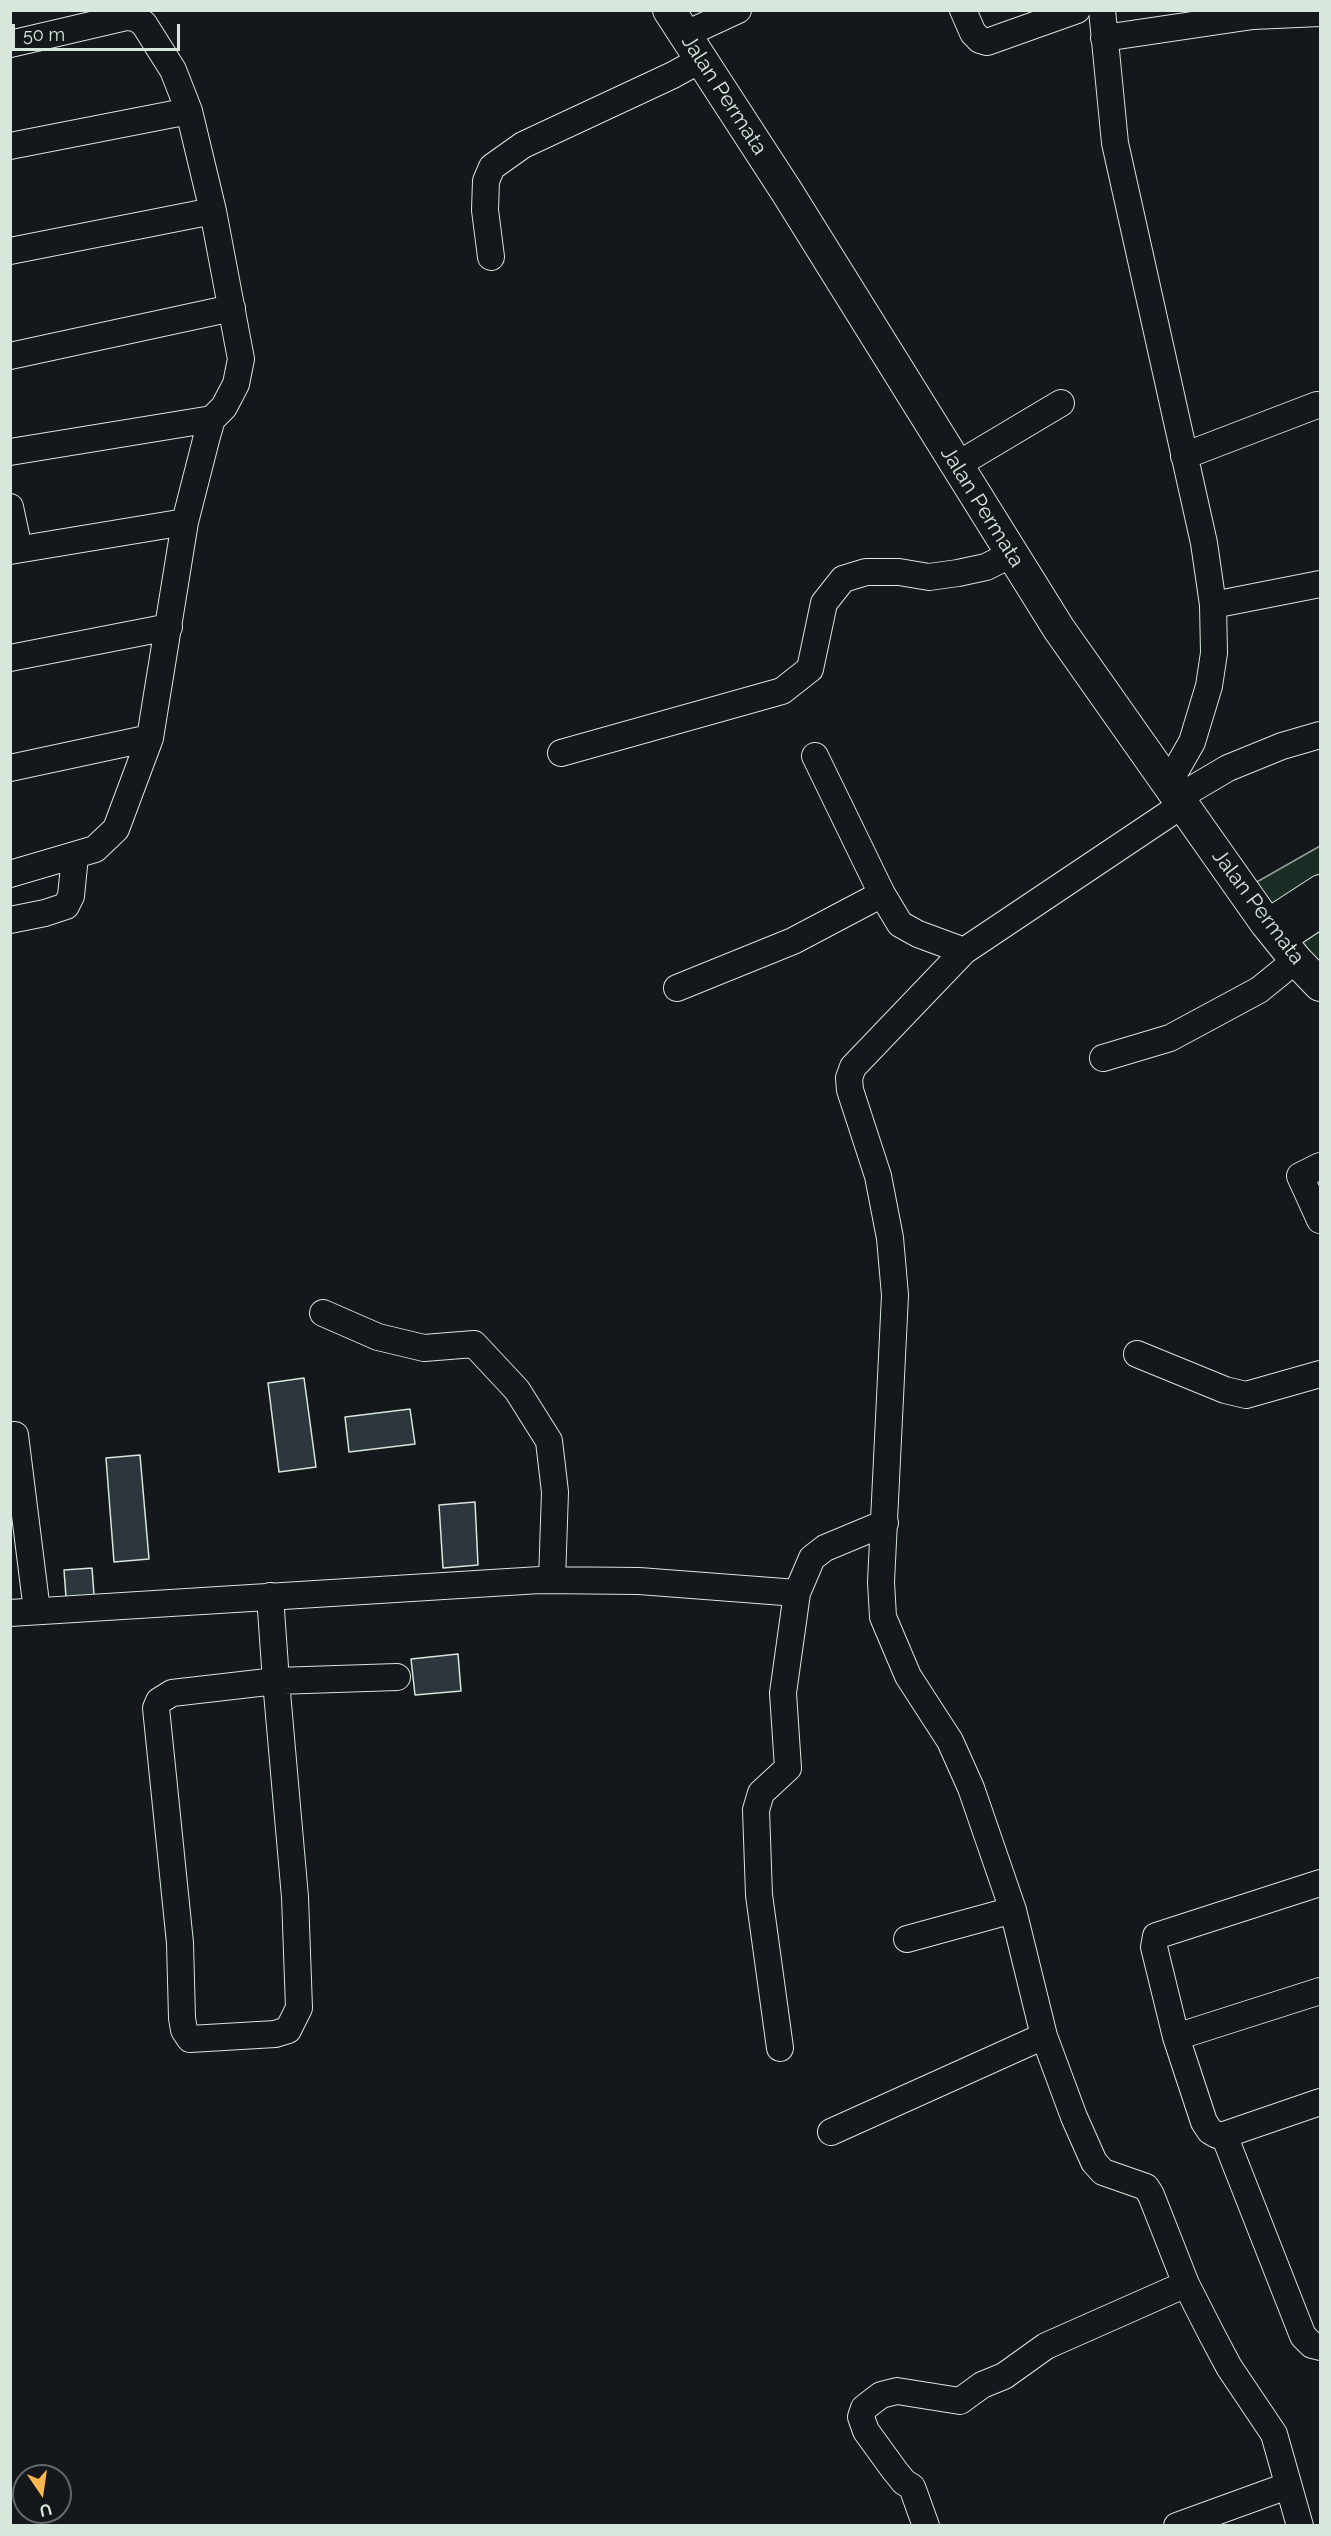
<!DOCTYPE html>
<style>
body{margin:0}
#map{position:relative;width:1331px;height:2536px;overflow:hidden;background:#14181c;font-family:Raleway,sans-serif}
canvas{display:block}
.frame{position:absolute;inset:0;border:12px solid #d8e6dc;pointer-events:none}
.north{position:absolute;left:12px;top:2464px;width:60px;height:60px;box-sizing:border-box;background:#14181c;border:2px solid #626a69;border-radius:50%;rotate:167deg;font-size:16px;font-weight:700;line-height:24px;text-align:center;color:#d8e6dc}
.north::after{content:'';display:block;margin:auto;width:21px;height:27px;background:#ffb74d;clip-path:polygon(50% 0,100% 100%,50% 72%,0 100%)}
.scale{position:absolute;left:12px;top:24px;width:168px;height:27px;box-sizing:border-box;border:3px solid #d8e6dc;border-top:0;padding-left:8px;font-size:18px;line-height:21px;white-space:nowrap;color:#d8e6dc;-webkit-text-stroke:4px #14181c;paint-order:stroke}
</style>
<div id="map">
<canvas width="1331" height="2536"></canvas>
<div class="frame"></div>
<div class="north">U</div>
<div class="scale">50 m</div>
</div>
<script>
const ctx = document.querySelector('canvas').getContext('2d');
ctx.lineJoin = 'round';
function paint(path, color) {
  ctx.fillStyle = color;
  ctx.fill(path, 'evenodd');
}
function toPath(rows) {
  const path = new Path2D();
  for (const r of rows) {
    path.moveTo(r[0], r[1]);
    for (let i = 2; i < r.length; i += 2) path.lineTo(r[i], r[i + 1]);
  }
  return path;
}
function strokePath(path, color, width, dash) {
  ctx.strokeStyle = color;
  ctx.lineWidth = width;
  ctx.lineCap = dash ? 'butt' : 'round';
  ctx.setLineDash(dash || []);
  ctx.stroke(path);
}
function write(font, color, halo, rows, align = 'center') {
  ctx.font = font + ' Raleway,sans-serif';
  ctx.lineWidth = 4.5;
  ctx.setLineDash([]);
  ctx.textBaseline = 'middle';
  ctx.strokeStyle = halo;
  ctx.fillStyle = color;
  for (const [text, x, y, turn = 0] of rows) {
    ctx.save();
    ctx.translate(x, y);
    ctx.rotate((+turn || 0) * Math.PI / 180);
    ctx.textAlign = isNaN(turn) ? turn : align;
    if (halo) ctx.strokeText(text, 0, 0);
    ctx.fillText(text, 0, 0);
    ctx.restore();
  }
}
const green = toPath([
 [1320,846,1320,977,1248,887,1320,846]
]);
paint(green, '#1a2d24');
strokePath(green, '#939e99', 1.5);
const building = toPath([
 [304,1378,316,1467,279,1472,268,1383,304,1378],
 [410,1409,415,1444,349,1452,345,1417,410,1409],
 [140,1455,149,1559,114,1562,106,1458,140,1455],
 [475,1502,478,1565,443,1568,439,1505,475,1502],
 [92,1568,94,1595,66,1597,64,1570,92,1568],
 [458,1654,461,1691,415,1695,411,1659,458,1654]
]);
paint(building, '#2c363c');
strokePath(building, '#d8e6dc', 1.5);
const minor = toPath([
 [963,10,973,33,980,40,987,42,1077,10],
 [1102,10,1115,143,1204,543,1213,605,1214,653,1209,686,1192,742,1168,784],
 [684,35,738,10],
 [1104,38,1253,16,1320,13],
 [10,44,126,17,136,18,144,24,173,70,189,111,213,211,241,359,236,384,224,407,212,419,207,436,185,522,150,738,116,829,95,849,10,874],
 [10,146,189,111],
 [10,251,213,211],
 [491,257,485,210,486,181,492,167,523,145,673,75,700,60],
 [10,356,232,308],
 [10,452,212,419],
 [1184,456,1317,405],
 [957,465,1061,403],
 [10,507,19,549],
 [10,551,185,522],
 [1213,605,1320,584],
 [10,658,169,627],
 [561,753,782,691,810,669,824,603,843,579,866,572,899,572,929,577,958,573,986,567,1012,554],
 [815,756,882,894,900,924,918,934,964,951],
 [10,768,150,738],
 [1177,798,1228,768,1282,746,1320,735],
 [1182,805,964,951,853,1067,849,1078,850,1090,878,1176,890,1238,895,1295,881,1582,883,1617,908,1676,950,1741,971,1788,1013,1910,1044,2036,1074,2117,1094,2162,1103,2172,1146,2187,1151,2195,1186,2284,1212,2335,1229,2367,1274,2434,1300,2526],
 [10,920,45,913,66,906,71,896,75,856],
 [1266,923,1320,888],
 [1281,941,1320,915],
 [677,988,793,941,882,894],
 [1103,1058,1170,1038,1259,990,1296,960],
 [1320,1166,1300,1176,1320,1220],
 [323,1313,378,1337,424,1348,474,1344,517,1390,549,1441,555,1492,552,1580],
 [1137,1354,1225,1390,1246,1395,1320,1374],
 [15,1435,37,1611],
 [270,1596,276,1681,295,1897,299,2008,288,2030,275,2034,190,2039,184,2030,182,2018,180,1943,156,1708,159,1701,172,1693,276,1681,397,1677],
 [10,1613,540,1580,639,1581,797,1593,812,1558,825,1548,885,1523],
 [1320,1883,1156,1936,1154,1947,1176,2037,1204,2122,1210,2131,1217,2135,1224,2135,1303,2336,1312,2345,1320,2347],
 [907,1939,1013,1910],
 [1176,2037,1320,1991],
 [780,2048,759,1895,756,1810,761,1793,788,1768,783,1693,797,1593],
 [831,2132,1044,2036],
 [1224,2135,1320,2102],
 [926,2526,912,2487,904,2482,895,2471,866,2431,861,2417,864,2408,881,2395,897,2391,960,2401,982,2385,1004,2376,1046,2346,1186,2284],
 [1177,2526,1287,2486]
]);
const major = toPath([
 [669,10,787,192,1059,629,1266,923,1296,960,1320,985]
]);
strokePath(minor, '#d8e6dc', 28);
strokePath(major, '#d8e6dc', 34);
strokePath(minor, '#14181c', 26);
strokePath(major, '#14181c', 32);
write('21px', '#d8e6dc', '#14181c', [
 ["Jalan Permata",724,95,57],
 ["Jalan Permata",982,507,58],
 ["Jalan Permata",1258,907,53]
]);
</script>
